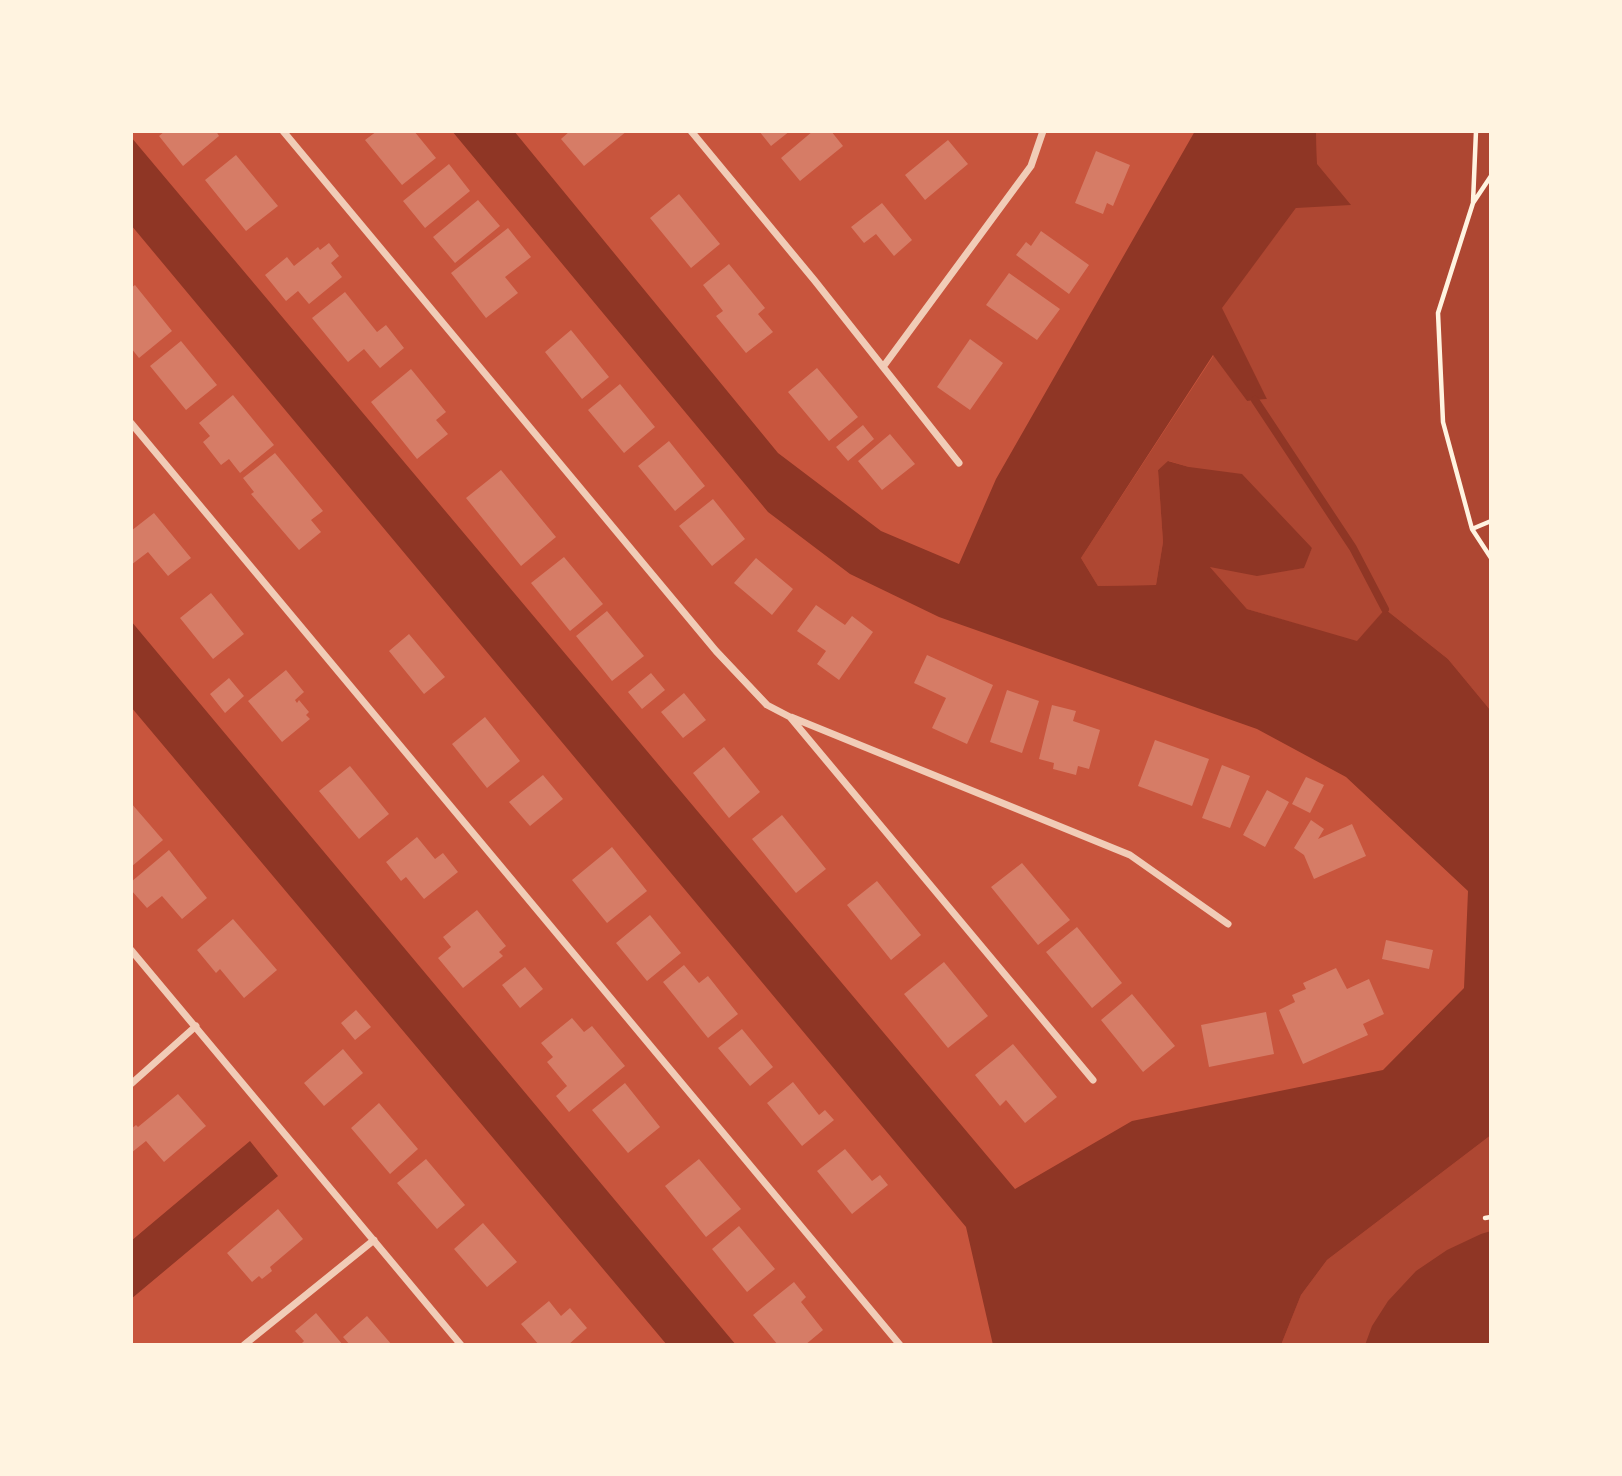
<!DOCTYPE html>
<style>
body{margin:0}
#map{position:relative;width:1622px;height:1476px;overflow:hidden;background:#c8553d;font-family:Lato,sans-serif}
canvas{display:block}
.frame{position:absolute;inset:0;border:133px solid #fff3e0;pointer-events:none}
</style>
<div id="map">
<canvas width="1622" height="1476"></canvas>
<div class="frame"></div>
</div>
<script>
const ctx = document.querySelector('canvas').getContext('2d');
ctx.lineJoin = 'round';
function paint(path, color) {
  ctx.fillStyle = color;
  ctx.fill(path, 'evenodd');
}
function toPath(rows) {
  const path = new Path2D();
  for (const r of rows) {
    path.moveTo(r[0], r[1]);
    for (let i = 2; i < r.length; i += 2) path.lineTo(r[i], r[i + 1]);
  }
  return path;
}
function strokePath(path, color, width, dash) {
  ctx.strokeStyle = color;
  ctx.lineWidth = width;
  ctx.lineCap = dash ? 'butt' : 'round';
  ctx.setLineDash(dash || []);
  ctx.stroke(path);
}
paint(toPath([
 [1316,131,1491,131,1491,711,1448,659,1385,609,1357,642,1247,609,1209,566,1257,575,1303,568,1312,548,1189,467,1169,461,1158,470,1163,542,1156,585,1098,586,1081,558,1214,355,1247,401,1267,399,1221,308,1296,208,1317,164],
 [1491,1135,1491,1345,1281,1345,1301,1295,1327,1260]
]), '#ae4732');
paint(toPath([
 [452,131,514,131,778,453,881,531,959,564,996,479,1195,131,1316,131,1317,164,1351,205,1296,208,1222,308,1267,399,1247,401,1213,355,1081,558,1098,586,1156,585,1163,542,1158,470,1168,461,1189,467,1242,474,1312,548,1304,568,1257,576,1210,567,1247,609,1357,641,1385,609,1448,659,1491,711,1491,1135,1327,1260,1301,1295,1281,1345,993,1345,966,1227,131,225,131,137,1015,1189,1132,1121,1383,1070,1464,988,1468,891,1346,777,1257,729,939,617,850,574,768,512],
 [131,621,736,1345,667,1345,131,707],
 [250,1141,278,1176,131,1299,131,1241],
 [1491,1231,1491,1345,1365,1345,1372,1326,1388,1301,1416,1271,1447,1250,1481,1234]
]), '#8f3625');
strokePath(toPath([
 [1255,400,1353,548,1385,609]
]), '#8f3625', 8);
paint(toPath([
 [165,131,216,131,219,136,183,166,159,136],
 [377,131,414,131,436,158,402,185,365,140],
 [570,131,627,131,584,166,561,139],
 [759,131,790,131,771,146],
 [813,131,831,131,843,146,800,181,781,158],
 [948,140,968,164,925,200,905,175],
 [1096,151,1130,165,1113,206,1107,203,1103,214,1075,203],
 [236,155,278,206,246,231,205,180],
 [449,164,470,191,425,228,403,201],
 [679,194,720,244,691,268,650,218],
 [478,200,500,226,455,263,433,237],
 [882,203,912,240,894,256,876,234,864,243,851,227],
 [508,228,531,257,505,277,518,293,486,318,451,273],
 [1041,231,1089,265,1069,294,1016,255,1026,242,1031,246],
 [329,243,339,256,331,263,342,277,309,304,298,291,286,301,265,275,287,257,294,266,318,247,320,250],
 [729,264,765,308,758,314,773,332,746,353,716,316,723,311,703,285],
 [1009,273,1060,309,1037,340,986,305],
 [135,285,172,331,139,358,131,348,131,288],
 [345,292,377,332,386,325,404,348,380,368,364,349,348,362,312,318],
 [571,330,609,377,582,399,545,352],
 [970,339,1003,363,970,410,937,387],
 [181,341,217,385,186,410,150,366],
 [817,368,858,417,829,441,788,392],
 [411,369,446,412,436,420,448,434,417,459,371,402],
 [620,384,655,427,624,453,588,410],
 [233,395,274,445,240,473,229,459,221,465,203,442,210,436,199,423],
 [863,425,874,439,848,461,836,447],
 [890,434,915,464,882,490,858,461],
 [669,441,705,486,675,511,638,466],
 [275,453,323,511,311,520,321,532,299,550,251,494,254,492,243,478],
 [501,470,556,537,521,566,466,498],
 [713,499,745,539,712,566,679,526],
 [154,513,191,558,168,576,148,552,131,565,131,531],
 [564,557,603,604,570,631,531,583],
 [756,558,793,589,772,615,734,583],
 [211,593,244,634,213,659,180,618],
 [816,605,845,625,852,616,873,632,839,680,817,664,826,651,797,631],
 [607,611,644,656,612,681,576,636],
 [409,634,445,677,424,694,389,651],
 [927,655,993,685,967,744,932,728,946,698,914,683],
 [286,670,304,692,295,700,297,703,299,700,309,712,306,715,310,719,282,742,248,701],
 [651,673,665,690,642,709,628,692],
 [229,678,244,696,225,713,210,694],
 [1007,690,1039,701,1022,753,990,742],
 [684,693,706,720,683,738,661,712],
 [1052,705,1076,711,1073,721,1100,730,1089,769,1078,766,1076,775,1053,769,1054,763,1039,759],
 [485,717,520,761,487,788,452,744],
 [1155,740,1209,759,1192,806,1138,786],
 [724,747,760,792,729,818,693,773],
 [1222,765,1250,776,1230,828,1202,818],
 [350,766,389,814,359,839,319,791],
 [543,775,563,799,530,826,509,802],
 [1306,777,1324,785,1310,813,1292,804],
 [1267,790,1289,802,1265,847,1243,835],
 [131,803,163,840,131,867],
 [782,815,826,869,796,893,752,839],
 [1311,820,1324,829,1318,839,1352,824,1366,856,1314,879,1304,855,1294,848],
 [417,837,435,859,443,853,458,872,424,899,406,877,401,881,386,862],
 [612,847,647,891,607,923,572,880],
 [169,850,207,898,182,919,162,896,147,908,131,890,131,882],
 [1022,863,1070,920,1038,945,991,887],
 [877,881,921,935,891,960,847,905],
 [477,910,506,946,499,952,503,956,463,988,438,958,451,947,443,937],
 [650,915,681,953,647,981,616,943],
 [233,919,277,970,244,998,220,969,216,973,197,950],
 [1077,927,1122,983,1092,1008,1046,952],
 [1386,940,1433,950,1429,969,1382,959],
 [944,962,988,1016,948,1048,904,994],
 [684,965,699,983,708,976,738,1014,708,1038,663,982],
 [525,967,543,989,520,1008,502,985],
 [1336,968,1347,989,1369,979,1384,1014,1363,1024,1368,1035,1303,1064,1279,1010,1295,1002,1292,995,1306,989,1303,983],
 [1132,994,1175,1046,1143,1072,1101,1020],
 [356,1010,371,1027,355,1040,341,1023],
 [1266,1012,1274,1054,1209,1067,1201,1025],
 [572,1018,584,1032,592,1026,625,1066,569,1112,556,1096,567,1086,547,1062,553,1057,541,1043],
 [742,1029,773,1067,750,1086,718,1048],
 [1013,1044,1057,1097,1025,1123,1006,1100,1000,1106,975,1075],
 [343,1049,363,1073,324,1106,304,1083],
 [793,1082,819,1115,825,1110,834,1120,802,1146,767,1103],
 [625,1083,660,1127,628,1153,592,1110],
 [178,1094,206,1126,164,1162,146,1141,131,1153,131,1129,136,1125,138,1127],
 [379,1103,418,1149,390,1174,351,1128],
 [845,1149,872,1181,880,1175,888,1185,852,1214,817,1171],
 [426,1159,465,1205,437,1229,397,1183],
 [699,1159,741,1209,706,1237,665,1186],
 [278,1209,303,1239,270,1267,272,1271,262,1279,259,1276,252,1282,227,1253],
 [483,1223,517,1262,487,1287,454,1249],
 [739,1226,775,1269,747,1292,712,1249],
 [794,1282,806,1297,801,1302,823,1330,805,1345,778,1345,753,1315],
 [549,1301,561,1316,570,1308,587,1328,568,1345,539,1345,521,1324],
 [316,1313,343,1345,300,1345,304,1341,295,1331],
 [367,1316,392,1345,350,1345,343,1337]
]), '#d67c66');
strokePath(toPath([
 [1491,176,1473,203,1438,313,1443,422,1472,529,1491,558],
 [1473,202,1476,131],
 [1472,529,1491,521],
 [1485,1218,1491,1217]
]), '#fff3e0', 4.5);
strokePath(toPath([
 [283,131,716,651,767,705,790,717,1093,1080],
 [691,131,815,281,959,463],
 [883,367,1031,166,1043,131],
 [131,423,900,1345],
 [791,717,1130,855,1228,924],
 [131,950,461,1345],
 [131,1084,196,1026],
 [244,1345,374,1240]
]), '#f1ccb7', 7);
</script>
